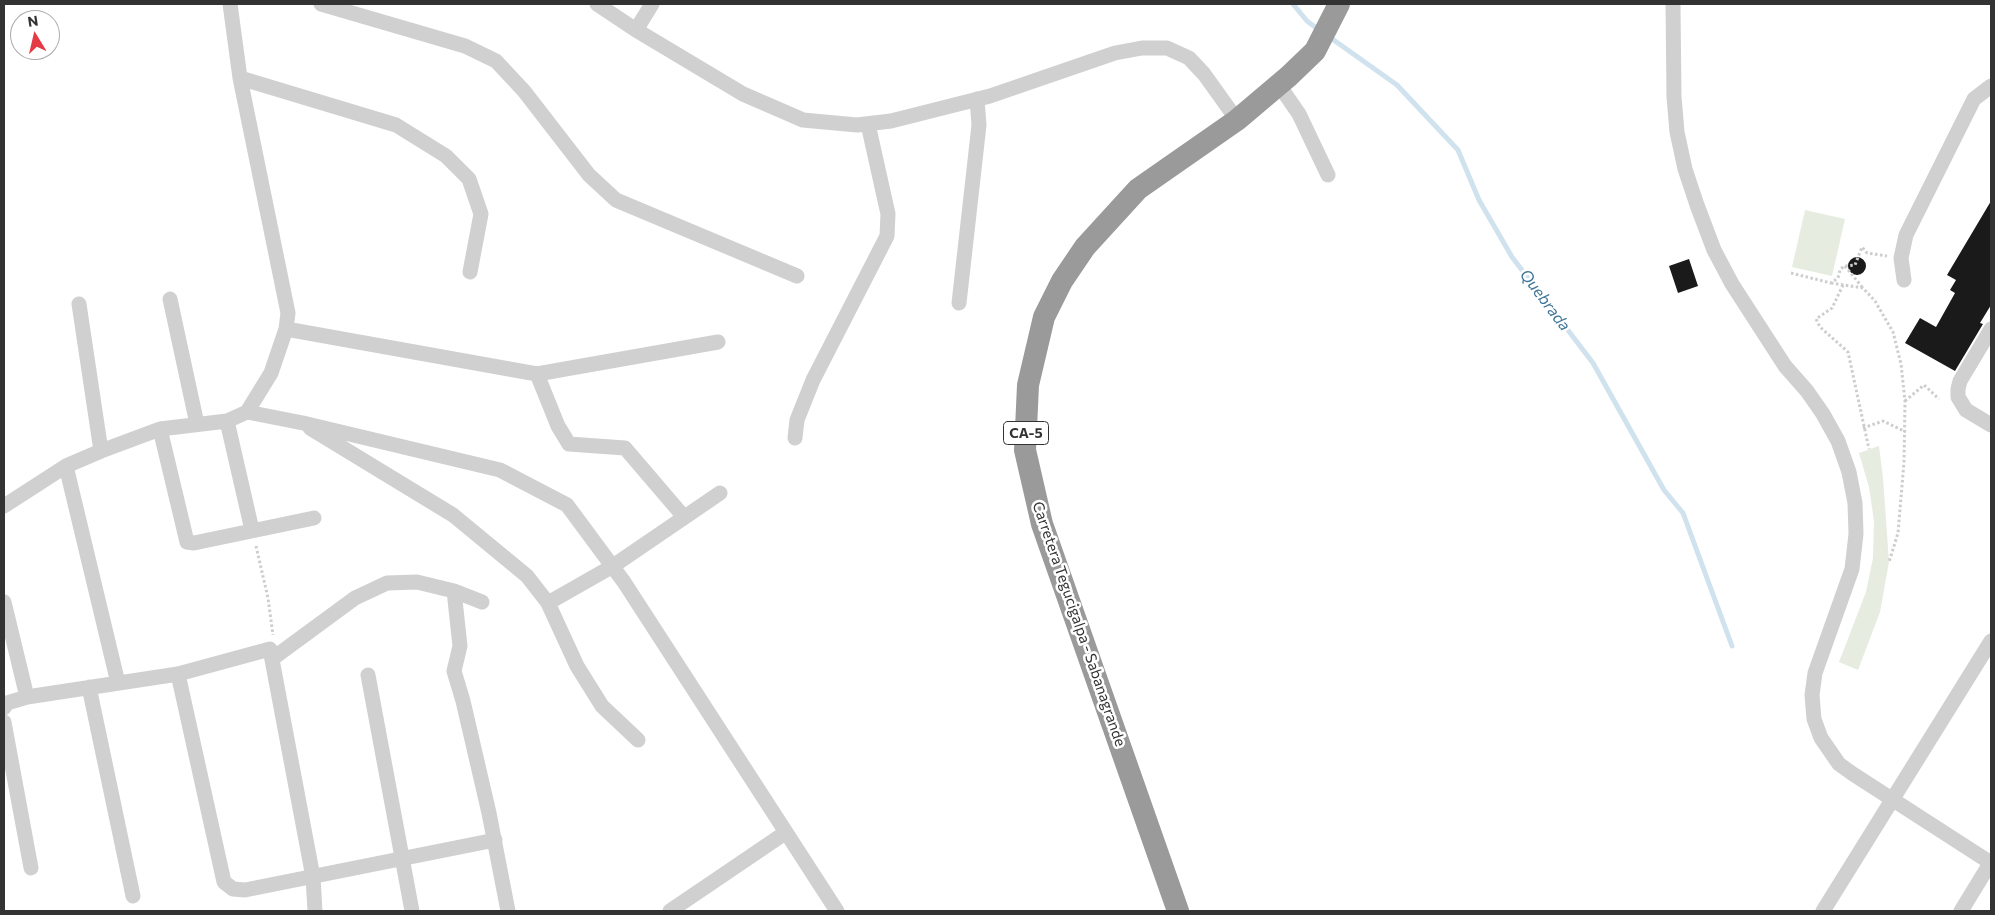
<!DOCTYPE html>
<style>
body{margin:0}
#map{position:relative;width:1995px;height:915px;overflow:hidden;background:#fff;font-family:Commissioner,sans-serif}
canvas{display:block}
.frame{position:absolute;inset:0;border:5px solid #333;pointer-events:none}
.north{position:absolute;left:10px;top:10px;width:50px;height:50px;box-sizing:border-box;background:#fff;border:1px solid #adadad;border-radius:50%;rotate:351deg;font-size:14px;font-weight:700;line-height:20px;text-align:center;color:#333}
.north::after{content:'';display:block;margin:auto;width:18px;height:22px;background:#e63946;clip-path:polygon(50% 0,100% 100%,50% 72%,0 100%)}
</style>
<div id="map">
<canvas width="1995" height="915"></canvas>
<div class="frame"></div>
<div class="north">N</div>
</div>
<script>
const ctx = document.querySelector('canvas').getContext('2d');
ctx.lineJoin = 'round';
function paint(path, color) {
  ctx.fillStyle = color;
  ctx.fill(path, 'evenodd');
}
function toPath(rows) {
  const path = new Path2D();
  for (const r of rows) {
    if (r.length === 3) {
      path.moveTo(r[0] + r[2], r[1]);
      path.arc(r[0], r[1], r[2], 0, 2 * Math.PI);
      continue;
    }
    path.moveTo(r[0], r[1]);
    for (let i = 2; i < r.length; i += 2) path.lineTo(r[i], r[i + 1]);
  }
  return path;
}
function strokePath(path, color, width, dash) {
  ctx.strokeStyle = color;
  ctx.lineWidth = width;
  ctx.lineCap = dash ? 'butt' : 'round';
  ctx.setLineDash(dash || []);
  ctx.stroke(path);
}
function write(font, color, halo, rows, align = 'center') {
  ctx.font = font + ' Commissioner,sans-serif';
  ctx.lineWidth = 5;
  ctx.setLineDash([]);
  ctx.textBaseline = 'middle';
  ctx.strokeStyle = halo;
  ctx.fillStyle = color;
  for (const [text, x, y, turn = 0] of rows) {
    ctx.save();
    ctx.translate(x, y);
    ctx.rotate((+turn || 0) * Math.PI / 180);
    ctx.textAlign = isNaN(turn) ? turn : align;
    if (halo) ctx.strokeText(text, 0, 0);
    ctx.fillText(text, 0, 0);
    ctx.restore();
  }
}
paint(toPath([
 [1805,210,1845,219,1832,276,1792,267],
 [1879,446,1883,478,1889,562,1880,612,1858,670,1839,662,1866,592,1873,558,1874,521,1869,487,1859,453]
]), '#e6ecdf');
strokePath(toPath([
 [1293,4,1307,21,1319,30],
 [1328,36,1397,85,1458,150,1479,200,1512,257,1593,363,1664,490,1683,513,1732,646]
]), '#cfe2ee', 5);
paint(toPath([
 [1991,201,1991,305,1980,323,1983,324,1955,371,1905,343,1920,318,1936,327,1955,293,1950,290,1956,280,1947,275],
 [1857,266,9],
 [1689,259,1698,286,1678,293,1669,266]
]), '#1a1a1a');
strokePath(toPath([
 [1845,266,1862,287],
 [1791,273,1831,283,1838,278,1840,270,1844,266,1855,265,1862,247,1867,253,1887,256],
 [1831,283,1863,288,1875,301,1893,332,1901,364,1905,401,1904,462,1898,533,1889,562],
 [1843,285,1832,308,1816,319,1820,327,1848,352,1869,449],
 [1905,401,1924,385,1939,399],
 [1863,428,1883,421,1906,432],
 [256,546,268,598,273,635]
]), '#cdcdcd', 3, [2.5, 2.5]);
strokePath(toPath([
 [321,4,465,46,496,61,524,91,589,175,616,200,797,276],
 [597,4,636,30,743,94,803,120,857,125,891,121,990,96,1115,53,1142,48,1167,48,1189,58,1204,74,1237,120],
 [1673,4,1674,97,1677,132,1685,169,1697,205,1714,250,1732,284,1785,366,1807,391,1823,414,1838,441,1849,472,1855,503,1856,534,1852,569,1815,673,1812,695,1814,719,1821,738,1839,764,1853,774,1991,863],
 [636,30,652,4],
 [240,78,396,125,446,156,469,179,481,214,470,272],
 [1279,85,1299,114,1328,175],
 [1904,280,1901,258,1906,235,1974,99,1991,86],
 [170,299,197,424],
 [959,303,979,125,977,99],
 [79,304,101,451],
 [286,329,537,374,718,342],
 [1991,329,1960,381,1958,389,1958,397,1966,410,1991,425],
 [537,374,558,426,569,444,625,448,684,517],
 [247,412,303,423,500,470,567,505,624,582,837,911],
 [227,421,252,530],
 [310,428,453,515,527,576,548,603,577,666,602,706,638,740],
 [160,429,187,542,194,543,314,518],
 [795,438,797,420,813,380,887,236,888,214,868,124],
 [66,466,118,683],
 [4,506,66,466,101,451,160,429,227,421,247,412,271,373,286,329,288,313,240,78,230,4],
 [454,591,460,646,454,671,463,701,489,813,508,911],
 [4,602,27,697],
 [548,603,613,566,720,493],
 [272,659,355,598,387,583,417,582,454,591,482,602],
 [178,674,224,882,233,889,245,890,495,840],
 [368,675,412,911],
 [89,687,133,896],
 [4,708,7,703,27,697,178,674,270,649,313,877,315,911],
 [4,722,31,868],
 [670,911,785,833],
 [1823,911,1991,641],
 [1961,911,1991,862]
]), '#d0d0d0', 15);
strokePath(toPath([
 [1178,911,1042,524,1025,450,1028,385,1044,317,1062,281,1085,247,1138,189,1237,120,1289,76,1315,51,1339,4]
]), '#9a9a9a', 22);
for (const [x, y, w] of [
 [1026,433,45]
]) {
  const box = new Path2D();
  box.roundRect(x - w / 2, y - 11.5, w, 23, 4);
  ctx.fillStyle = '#fff';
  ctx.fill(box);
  strokePath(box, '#333', 1);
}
write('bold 14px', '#333', null, [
 ["CA-5",1026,433]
]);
write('15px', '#333', '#fff', [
 ["Carretera Tegucigalpa - Sabanagrande",1079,624,71]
]);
write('italic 16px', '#3f7597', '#fff', [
 ["Quebrada",1545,300,53]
]);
</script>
